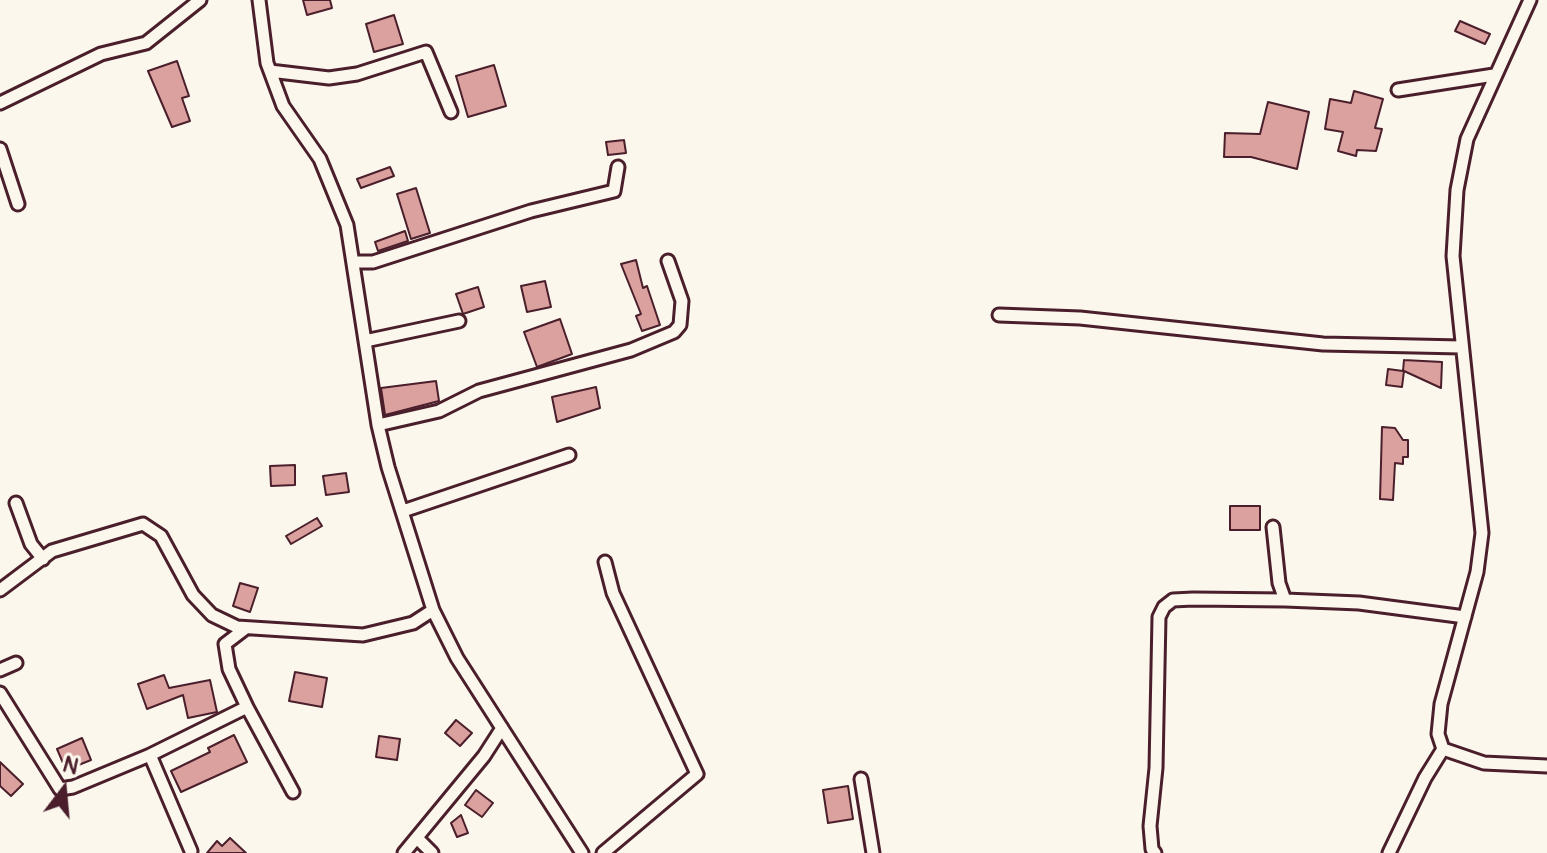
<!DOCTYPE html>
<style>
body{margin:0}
#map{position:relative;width:1547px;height:853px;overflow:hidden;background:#fbf7ec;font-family:Pangolin,sans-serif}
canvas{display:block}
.north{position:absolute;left:24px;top:749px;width:80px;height:80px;-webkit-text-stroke:6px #fbf7ec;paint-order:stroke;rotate:16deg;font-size:22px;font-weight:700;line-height:32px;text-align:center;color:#4a1f2b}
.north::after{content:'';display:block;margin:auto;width:28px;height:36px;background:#4a1f2b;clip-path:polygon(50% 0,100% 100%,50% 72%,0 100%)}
</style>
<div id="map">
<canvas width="1547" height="853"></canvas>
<div class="north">N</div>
</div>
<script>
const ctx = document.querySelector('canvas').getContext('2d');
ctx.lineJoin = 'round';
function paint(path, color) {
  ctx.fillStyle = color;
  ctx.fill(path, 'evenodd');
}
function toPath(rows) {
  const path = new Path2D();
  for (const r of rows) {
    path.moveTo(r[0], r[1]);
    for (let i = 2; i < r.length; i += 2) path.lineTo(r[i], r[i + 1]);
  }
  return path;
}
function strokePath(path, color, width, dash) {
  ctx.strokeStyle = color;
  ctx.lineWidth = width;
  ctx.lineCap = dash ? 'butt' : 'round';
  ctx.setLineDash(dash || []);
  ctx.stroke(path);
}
const building = toPath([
 [303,0,330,0,332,8,307,15,303,0],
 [394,15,403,44,374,52,366,24,394,15],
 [1460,21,1490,34,1485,44,1455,31,1460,21],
 [177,61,189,96,182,98,190,121,172,127,148,71,177,61],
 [494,65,506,106,468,117,456,76,494,65],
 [1354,91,1383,99,1375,128,1382,129,1376,151,1357,150,1356,156,1338,151,1343,132,1325,129,1330,99,1351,103,1354,91],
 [1268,102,1309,112,1297,169,1251,157,1224,157,1225,133,1260,134,1268,102],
 [624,140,626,153,608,155,606,142,624,140],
 [390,167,394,176,361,188,357,179,390,167],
 [416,188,430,233,411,239,397,194,416,188],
 [405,231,408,241,378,251,375,242,405,231],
 [636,260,643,288,647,286,660,325,642,331,636,316,641,314,621,264,636,260],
 [545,281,551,307,527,312,521,286,545,281],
 [478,287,484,307,463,314,456,294,478,287],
 [560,319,572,354,537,367,524,332,560,319],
 [1404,360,1442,362,1441,388,1404,371,1402,387,1386,385,1388,369,1403,371,1404,360],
 [436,381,439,401,385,415,381,388,436,381],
 [596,387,600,408,557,422,552,397,596,387],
 [1382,427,1395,428,1403,440,1408,440,1408,457,1403,457,1403,464,1395,463,1393,500,1380,499,1382,427],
 [295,465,295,485,271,486,270,466,295,465],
 [346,473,349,492,326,495,323,476,346,473],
 [1230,506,1260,506,1260,530,1230,530,1230,506],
 [317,518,322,526,291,544,286,536,317,518],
 [240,583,258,588,250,612,233,606,240,583],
 [295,672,327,678,322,707,289,701,295,672],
 [164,675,169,688,210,680,217,712,188,718,183,695,147,709,138,684,164,675],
 [456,720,472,733,460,746,445,733,456,720],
 [234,735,247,762,181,792,171,771,210,752,208,748,234,735],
 [379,736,400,739,397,760,376,757,379,736],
 [82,738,91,760,66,770,57,749,82,738],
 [0,762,23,784,11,796,0,786,0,762],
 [848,786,853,819,828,823,823,790,848,786],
 [476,790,493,803,482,817,465,805,476,790],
 [461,815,468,833,457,837,451,823,461,815],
 [230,838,246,853,207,853,217,841,222,846,230,838]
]);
paint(building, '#dba19e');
strokePath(building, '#4a1f2b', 2);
const minor = toPath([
 [259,0,267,63,283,106,320,159,347,225,378,425,388,467,433,610,457,658,582,853],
 [270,71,329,78,357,74,426,52,451,112],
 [1398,90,1494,75],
 [0,103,101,54,146,43,200,0],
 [0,149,18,204],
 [353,262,373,262,531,211,614,191,618,167],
 [999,315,1080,318,1323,344,1461,347],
 [365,341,459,321],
 [378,425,439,411,479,391,631,350,674,332,680,325,682,301,668,261],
 [16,503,31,544,43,559],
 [403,511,569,455],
 [1273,527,1279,583,1285,600],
 [0,590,52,551,143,524,161,536,193,595,212,615,237,627,363,635,413,623,433,610],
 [0,670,16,663],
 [0,693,60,789,73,787,150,755,247,707,229,669,225,644,246,628],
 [247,707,293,792],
 [1443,749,1438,734,1441,704,1477,572,1482,533,1453,256,1457,190,1467,139,1530,0],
 [1443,749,1484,763,1547,766],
 [150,755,191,851],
 [861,779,873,853],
 [417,838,432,853],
 [404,853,484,756,502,728],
 [603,853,697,774,613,593,605,562],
 [1155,853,1152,849,1150,826,1156,768,1159,617,1164,607,1173,600,1193,599,1285,600,1359,603,1465,617],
 [1389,853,1425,778,1443,749]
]);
strokePath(minor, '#4a1f2b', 17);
strokePath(minor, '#fbf7ec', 11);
</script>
